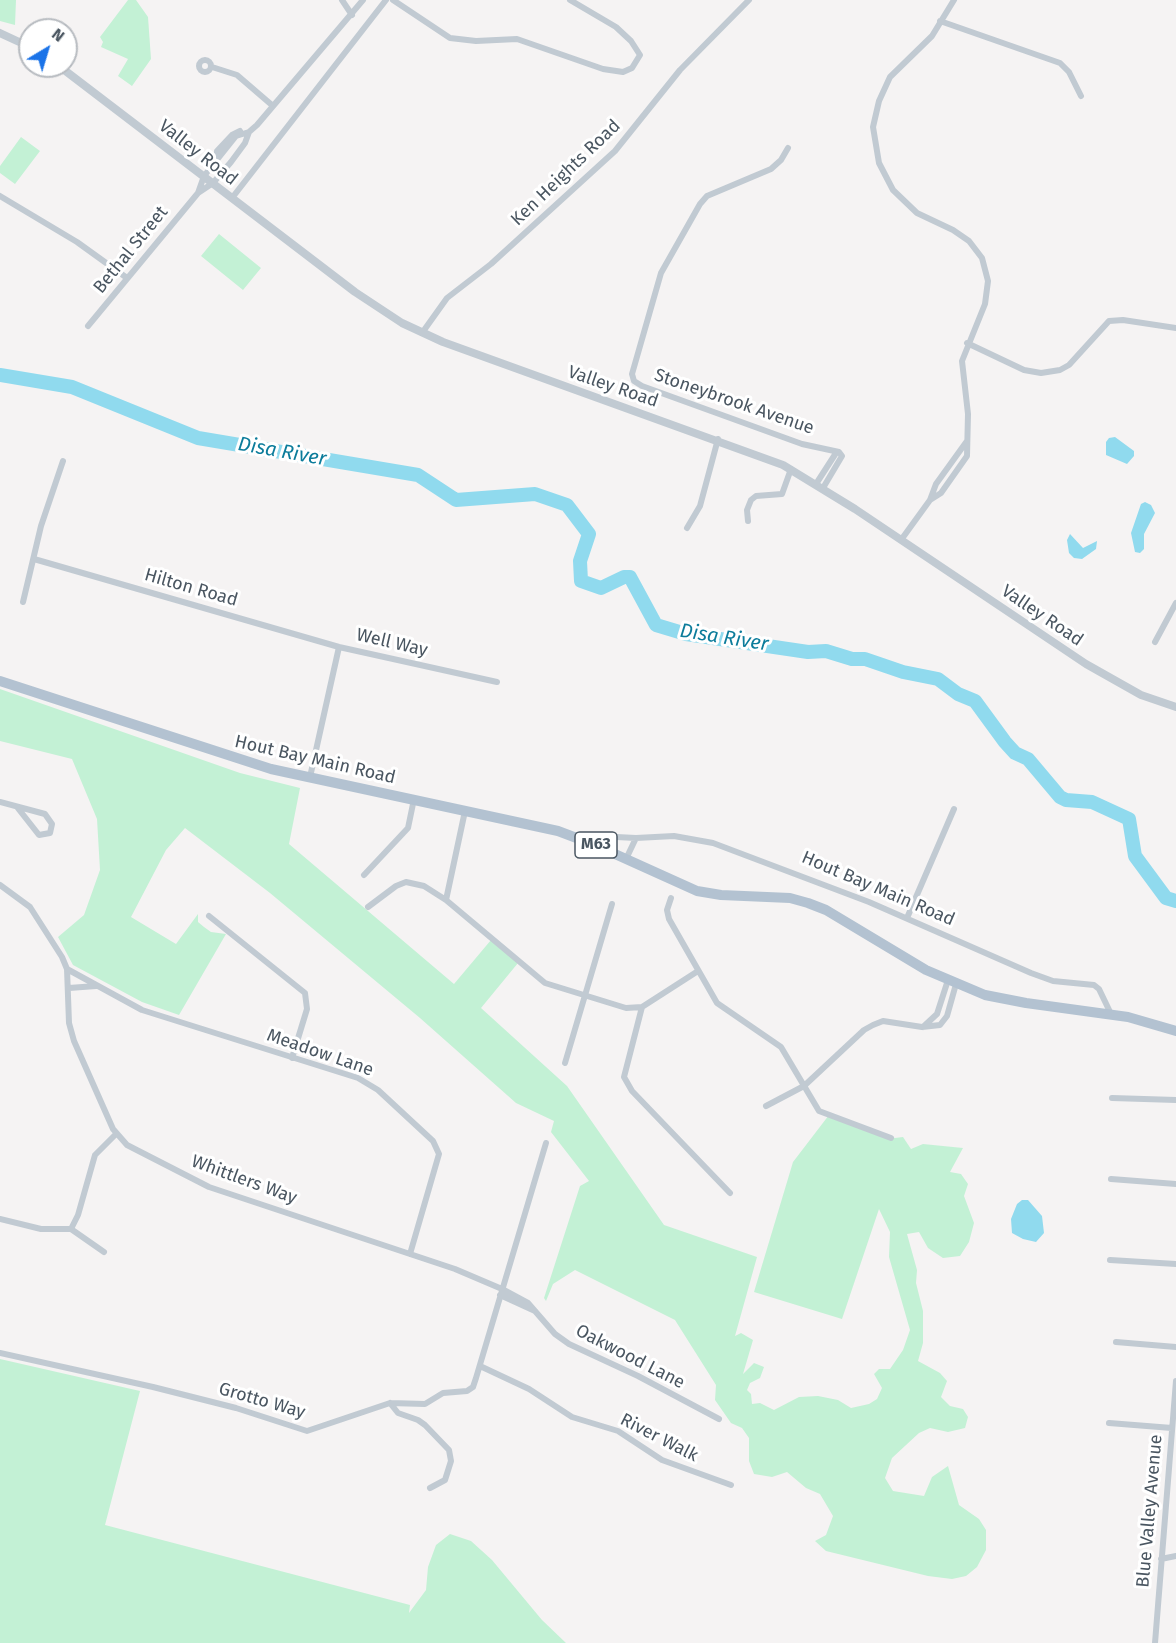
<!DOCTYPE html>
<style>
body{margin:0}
#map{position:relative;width:1176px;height:1643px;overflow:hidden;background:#f5f3f3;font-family:"Fira Sans",sans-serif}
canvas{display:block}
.north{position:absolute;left:18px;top:18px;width:60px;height:60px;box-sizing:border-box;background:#fff;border:2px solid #b7bbc0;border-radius:50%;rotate:38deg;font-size:16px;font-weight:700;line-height:24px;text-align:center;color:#4a5661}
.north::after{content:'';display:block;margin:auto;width:21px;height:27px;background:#1a73e8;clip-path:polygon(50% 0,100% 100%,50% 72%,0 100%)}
</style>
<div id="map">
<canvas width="1176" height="1643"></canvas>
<div class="north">N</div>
</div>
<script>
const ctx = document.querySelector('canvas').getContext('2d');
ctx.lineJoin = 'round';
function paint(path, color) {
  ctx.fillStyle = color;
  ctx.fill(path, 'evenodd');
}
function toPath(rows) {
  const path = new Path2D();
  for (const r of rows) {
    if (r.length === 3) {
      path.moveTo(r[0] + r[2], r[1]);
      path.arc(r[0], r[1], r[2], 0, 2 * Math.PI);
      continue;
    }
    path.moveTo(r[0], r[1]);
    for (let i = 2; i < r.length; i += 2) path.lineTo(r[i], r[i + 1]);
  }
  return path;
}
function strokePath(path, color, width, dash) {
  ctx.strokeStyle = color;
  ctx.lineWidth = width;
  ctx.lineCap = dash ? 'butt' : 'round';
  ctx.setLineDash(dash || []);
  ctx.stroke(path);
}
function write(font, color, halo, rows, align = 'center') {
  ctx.font = font + ' "Fira Sans",sans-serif';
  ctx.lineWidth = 6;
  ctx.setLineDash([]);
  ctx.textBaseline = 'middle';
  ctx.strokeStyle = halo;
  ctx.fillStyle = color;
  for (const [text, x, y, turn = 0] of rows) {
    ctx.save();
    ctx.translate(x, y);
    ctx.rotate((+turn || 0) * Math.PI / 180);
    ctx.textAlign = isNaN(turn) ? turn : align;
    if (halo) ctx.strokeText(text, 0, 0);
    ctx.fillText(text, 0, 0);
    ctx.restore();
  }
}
paint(toPath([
 [0,0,16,0,15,25,0,21],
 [128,0,136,0,148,17,151,59,132,86,118,76,128,59,101,47,103,42,100,37],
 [21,137,40,151,15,184,0,173,0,166],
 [219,234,261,268,243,290,201,256],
 [0,689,240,773,300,788,289,844,454,984,491,940,518,963,481,1008,567,1086,664,1225,757,1257,735,1336,741,1333,753,1340,743,1374,754,1363,764,1367,760,1378,750,1383,747,1390,751,1394,752,1404,760,1403,774,1410,799,1397,818,1396,838,1400,851,1408,869,1404,877,1399,882,1388,874,1374,879,1369,890,1369,903,1350,910,1330,889,1257,890,1232,879,1209,842,1319,754,1292,793,1162,829,1115,895,1138,903,1137,911,1149,923,1144,963,1148,950,1172,961,1174,968,1184,964,1196,974,1223,969,1242,960,1256,943,1258,928,1248,919,1232,907,1234,917,1270,916,1283,923,1311,923,1343,918,1361,940,1373,947,1381,941,1397,950,1406,963,1409,968,1417,965,1428,948,1432,930,1428,919,1433,892,1458,885,1478,893,1491,924,1496,932,1477,948,1466,959,1505,979,1519,986,1530,986,1550,977,1567,966,1576,952,1579,928,1576,826,1551,815,1541,826,1535,833,1516,820,1494,806,1488,787,1472,772,1477,754,1474,749,1461,749,1438,742,1428,731,1423,715,1400,716,1385,675,1320,575,1270,553,1284,546,1301,544,1298,580,1186,589,1181,551,1132,554,1121,516,1103,420,1018,270,893,185,828,166,850,131,917,176,944,198,914,198,922,204,927,211,932,226,934,179,1015,142,1002,73,965,58,937,84,915,100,870,97,819,72,759,0,741],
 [0,1359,140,1391,105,1525,410,1605,409,1613,426,1590,428,1567,436,1545,450,1534,471,1541,492,1560,542,1620,566,1643,0,1643]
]), '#c3f1d5');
paint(toPath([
 [1115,437,1134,451,1134,456,1127,464,1106,455,1106,442,1109,438],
 [1145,502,1151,505,1155,513,1144,534,1144,549,1140,553,1135,552,1131,533,1141,504],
 [1070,534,1083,548,1097,541,1096,549,1082,559,1074,558,1069,553,1067,540],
 [1022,1200,1028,1200,1042,1216,1044,1233,1036,1242,1023,1239,1012,1233,1011,1219,1017,1204]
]), '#90daee');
strokePath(toPath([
 [0,375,72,387,198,438,418,475,456,500,535,494,567,505,589,534,580,561,581,581,601,588,624,577,630,577,656,625,686,634,808,652,826,651,852,659,865,659,903,672,938,679,958,694,975,701,1005,742,1015,753,1028,759,1060,797,1066,800,1092,802,1129,819,1135,856,1166,898,1176,901]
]), '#90daee', 14);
strokePath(toPath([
 [342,0,352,15],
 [393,0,450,38,476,41,517,39,603,69,623,72,632,68,640,55,631,41,616,27,570,0],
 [940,21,1060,63,1069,72,1081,96],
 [205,66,6],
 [212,67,237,75,273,106],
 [788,148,781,160,771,169,707,196,700,204,661,273,632,374,634,381,642,386,802,444,839,452,842,456,823,488],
 [216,160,217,151,232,135,240,131],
 [198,193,204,176,236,136,249,132,257,125,363,0],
 [0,196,77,242,127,278],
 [232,198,386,0],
 [88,326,198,193,213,183,231,162,245,143,249,132],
 [422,333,447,298,491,264,615,151,680,70,749,0],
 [967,343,1024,370,1041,373,1060,370,1069,365,1109,321,1123,320,1176,328],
 [816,484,836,453],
 [930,500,941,493,967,456,968,414,962,361,985,304,988,281,982,258,969,241,953,230,917,213,893,190,879,163,873,127,879,101,890,77,932,36,954,0],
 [748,521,747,510,751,500,756,496,782,494,791,469],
 [687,528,700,506,718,439],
 [901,540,930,500,936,484,967,441],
 [34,559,339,647,497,682],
 [23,602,41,526,63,461],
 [1155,642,1176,603],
 [310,777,339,647],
 [0,802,45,814,52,824,50,833,39,835,17,807],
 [465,811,446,900,545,983,626,1008,642,1007],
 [577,835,636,838],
 [626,859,636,838,674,836,713,843,869,902,1031,973,1053,981,1094,985,1099,989,1111,1014],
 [364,875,408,828,414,799],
 [0,885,30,907,62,957,67,969,69,1023,74,1041,113,1129,127,1145,209,1187,455,1269,502,1289,528,1303,555,1334,569,1344,638,1376,719,1419],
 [671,898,667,910,669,919,717,1003,781,1047,819,1111,891,1138],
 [368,907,396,886,406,882,424,886,446,900],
 [209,916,305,993,307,1009,292,1058],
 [907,918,954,809],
 [67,969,142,1010,358,1078,378,1090,433,1141,439,1154,410,1254],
 [698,971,642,1007,624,1077,632,1091,730,1193],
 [69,988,96,986],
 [923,1027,937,1014,948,980],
 [565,1063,612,904],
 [1112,1098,1176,1100],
 [766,1106,804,1086,864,1030,873,1025,883,1021,922,1027,940,1025,947,1016,956,984],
 [1111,1179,1176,1184],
 [0,1219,41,1229,71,1229],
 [71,1229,78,1215,95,1155,116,1134],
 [71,1229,104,1252],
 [1110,1260,1176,1264],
 [500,1295,535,1311],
 [1116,1342,1176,1347],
 [0,1353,153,1387,236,1408,307,1431,390,1403,425,1404,443,1393,467,1391,473,1387,476,1378,546,1143],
 [480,1366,529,1389,572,1417,618,1431,662,1460,731,1485],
 [390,1403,398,1413,418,1420,425,1425,449,1450,451,1461,445,1480,430,1488],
 [1109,1423,1172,1428],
 [1161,1559,1176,1556],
 [1155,1643,1176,1381]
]), '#c1cad2', 6);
strokePath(toPath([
 [0,33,30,47],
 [59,66,355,292,402,323,443,342,783,465,855,509,1086,664,1141,695,1176,707]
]), '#c1cad2', 8);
strokePath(toPath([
 [0,681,271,769,558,831,595,845,697,891,721,895,790,898,808,903,826,910,926,970,985,995,1026,1003,1128,1017,1176,1031]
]), '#b3c2d1', 10);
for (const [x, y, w] of [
 [596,845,42]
]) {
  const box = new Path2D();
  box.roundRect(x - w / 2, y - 13, w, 26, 4.5);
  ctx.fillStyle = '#fff';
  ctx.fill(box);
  strokePath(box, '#4a5661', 1.5);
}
write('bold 16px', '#4a5661', null, [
 ["M63",596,845]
]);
write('18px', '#4a5661', '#fff', [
 ["Valley Road",198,153,38],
 ["Ken Heights Road",566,173,-44],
 ["Bethal Street",131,250,-51],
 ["Valley Road",613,387,19],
 ["Stoneybrook Avenue",734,402,19],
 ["Hilton Road",191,588,16],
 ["Valley Road",1042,616,34],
 ["Well Way",392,643,13],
 ["Hout Bay Main Road",315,760,13],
 ["Hout Bay Main Road",878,889,23],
 ["Meadow Lane",320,1053,19],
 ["Whittlers Way",244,1180,20],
 ["Oakwood Lane",630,1357,27],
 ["Grotto Way",262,1401,16],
 ["River Walk",659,1438,27],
 ["Blue Valley Avenue",1150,1511,-85]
]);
write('italic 20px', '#0c7c9b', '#fff', [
 ["Disa River",282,452,10],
 ["Disa River",724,638,9]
]);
</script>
